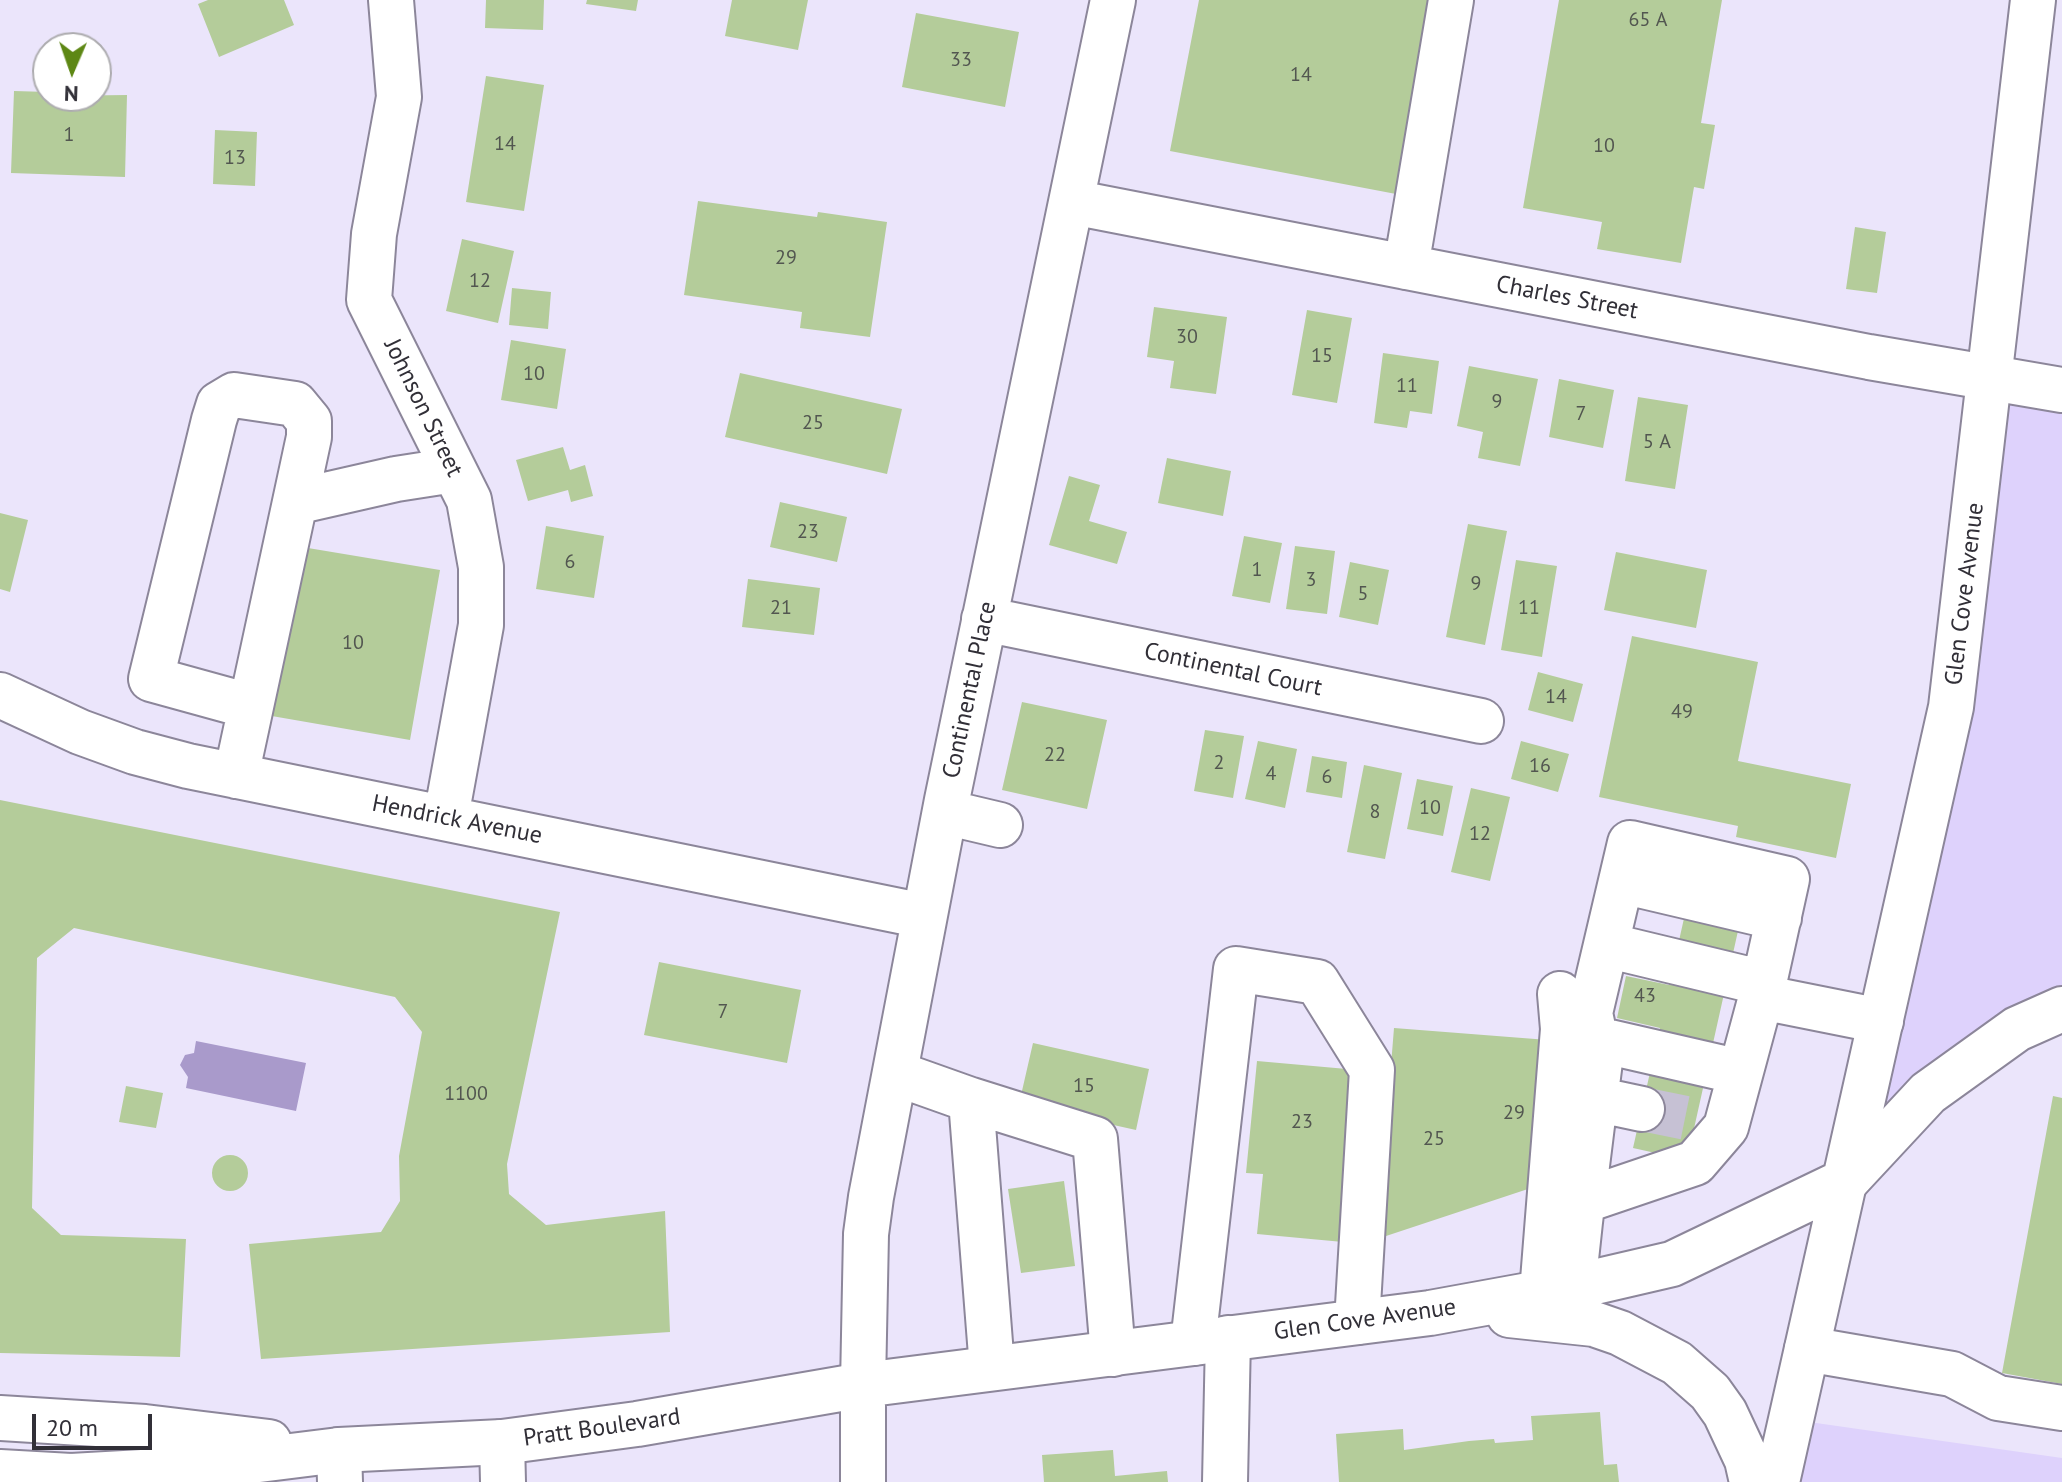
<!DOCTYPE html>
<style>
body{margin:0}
#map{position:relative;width:2062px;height:1482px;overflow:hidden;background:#ebe5fb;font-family:"PT Sans",sans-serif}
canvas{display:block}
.north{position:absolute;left:32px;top:32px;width:80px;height:80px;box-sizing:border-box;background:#fff;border:2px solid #adacaf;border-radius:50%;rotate:182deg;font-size:22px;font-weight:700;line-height:32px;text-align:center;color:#312f37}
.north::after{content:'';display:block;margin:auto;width:28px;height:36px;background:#5d8714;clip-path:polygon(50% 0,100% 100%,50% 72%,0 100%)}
.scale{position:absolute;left:32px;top:1414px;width:120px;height:36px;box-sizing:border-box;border:4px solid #312f37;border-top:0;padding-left:10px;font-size:24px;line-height:28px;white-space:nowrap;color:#312f37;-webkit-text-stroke:6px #fff;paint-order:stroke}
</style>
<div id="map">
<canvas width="2062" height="1482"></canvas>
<div class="north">N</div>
<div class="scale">20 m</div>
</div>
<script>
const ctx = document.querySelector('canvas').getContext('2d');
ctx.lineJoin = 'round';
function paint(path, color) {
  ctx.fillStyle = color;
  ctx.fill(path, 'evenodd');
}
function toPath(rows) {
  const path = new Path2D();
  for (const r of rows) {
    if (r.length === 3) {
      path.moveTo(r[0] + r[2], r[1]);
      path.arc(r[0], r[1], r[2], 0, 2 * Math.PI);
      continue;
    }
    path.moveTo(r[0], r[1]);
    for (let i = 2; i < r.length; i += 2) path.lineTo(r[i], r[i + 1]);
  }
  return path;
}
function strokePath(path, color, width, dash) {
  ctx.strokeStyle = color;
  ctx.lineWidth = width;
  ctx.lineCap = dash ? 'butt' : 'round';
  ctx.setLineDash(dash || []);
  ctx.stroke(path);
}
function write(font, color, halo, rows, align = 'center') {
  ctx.font = font + ' "PT Sans",sans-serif';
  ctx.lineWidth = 6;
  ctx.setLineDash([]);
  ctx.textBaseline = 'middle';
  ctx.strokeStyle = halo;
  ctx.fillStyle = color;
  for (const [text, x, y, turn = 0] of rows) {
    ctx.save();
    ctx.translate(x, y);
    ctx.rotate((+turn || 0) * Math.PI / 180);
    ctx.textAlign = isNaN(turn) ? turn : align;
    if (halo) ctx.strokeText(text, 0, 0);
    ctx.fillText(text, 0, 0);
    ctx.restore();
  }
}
paint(toPath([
 [1987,384,2062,397,2062,1023,1854,1148],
 [1802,1421,2062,1458,2062,1482,1789,1482]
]), '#ded2fc');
paint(toPath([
 [196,1041,306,1063,296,1111,186,1088,188,1077,180,1065,185,1055,194,1053]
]), '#a99acb');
paint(toPath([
 [208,0,284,0,294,25,219,57,198,4],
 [486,0,544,0,543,30,485,28],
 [587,0,638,0,636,11,586,4],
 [732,0,808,0,798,50,725,36],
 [1199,0,1432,0,1396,194,1170,151],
 [1559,0,1722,0,1701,123,1715,125,1704,189,1694,187,1681,263,1597,249,1602,222,1523,208],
 [916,13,1019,32,1005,107,902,87],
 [486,76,544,85,524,211,466,202],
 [14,91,48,92,48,96,127,95,125,177,11,173],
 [215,130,257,132,255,186,213,184],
 [698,201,817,217,818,212,887,222,870,337,800,328,802,312,684,295],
 [1855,227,1886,232,1877,293,1846,289],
 [462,239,514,251,498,323,446,311],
 [512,288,551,292,548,329,509,325],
 [1154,307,1227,317,1216,394,1170,388,1174,361,1147,357],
 [1307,310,1352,318,1337,403,1292,395],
 [511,340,566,349,557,409,501,400],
 [1383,353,1439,361,1432,414,1410,411,1407,428,1374,423],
 [1469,366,1538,379,1520,466,1478,458,1483,432,1457,426],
 [740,373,902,409,887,474,725,437],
 [1559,379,1614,390,1603,448,1549,437],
 [1638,397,1688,405,1675,489,1625,481],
 [563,447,570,470,585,465,593,496,571,502,568,490,528,501,516,460],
 [1167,458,1231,471,1223,516,1158,503],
 [1069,476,1100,485,1089,521,1127,532,1117,564,1049,545],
 [780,502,847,517,837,562,770,547],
 [0,513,28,520,10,592,0,589],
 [1468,524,1507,531,1485,645,1446,637],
 [546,526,604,536,594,598,536,589],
 [1244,536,1282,543,1270,603,1232,596],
 [296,546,440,570,410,740,266,715],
 [1295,546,1335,551,1327,614,1286,609],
 [1616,552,1707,570,1696,628,1604,610],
 [1516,560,1557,566,1542,657,1501,650],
 [1350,562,1389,570,1378,625,1339,617],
 [748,579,820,588,814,635,742,627],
 [1632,636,1758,662,1738,761,1851,784,1836,858,1736,837,1738,826,1599,797],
 [1538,672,1583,684,1573,722,1528,710],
 [1022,702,1107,720,1087,809,1002,790],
 [1205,730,1244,736,1233,798,1194,791],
 [1258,741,1297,749,1285,808,1245,799],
 [1521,741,1569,754,1558,792,1511,779],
 [1312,756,1347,762,1342,798,1306,792],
 [1364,765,1402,773,1385,859,1347,852],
 [1417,779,1453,786,1443,836,1407,829],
 [1471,788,1510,797,1490,881,1451,872],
 [0,800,560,912,507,1164,509,1194,546,1225,665,1211,670,1332,261,1359,249,1244,381,1232,400,1201,399,1156,422,1032,395,997,74,928,37,958,32,1208,61,1235,186,1239,180,1357,0,1353],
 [1694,874,1748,886,1687,1160,1633,1148,1660,1028,1617,1018,1626,976,1669,985],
 [659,962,801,990,787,1063,644,1035],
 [1394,1028,1548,1040,1537,1186,1377,1239],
 [1033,1043,1149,1069,1136,1130,1019,1104],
 [1257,1061,1358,1070,1343,1242,1257,1234,1263,1174,1246,1173],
 [126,1086,163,1093,156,1128,119,1122],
 [2053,1096,2062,1098,2062,1384,2002,1373],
 [230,1173,18],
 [1064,1181,1075,1266,1021,1273,1008,1189],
 [1600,1412,1604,1465,1617,1464,1619,1482,1339,1482,1336,1434,1403,1429,1404,1450,1469,1441,1494,1439,1495,1443,1533,1440,1531,1416],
 [1113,1450,1115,1476,1167,1471,1168,1482,1044,1482,1042,1455]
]), '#b4cc9a');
strokePath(toPath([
 [1642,1109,1696,1120]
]), '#c6c1d4', 44, [44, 22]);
const minor = toPath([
 [391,0,399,97,374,234,369,300,469,500,481,567,481,625,446,817],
 [1072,202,1869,357,2062,390],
 [1406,267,1451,0],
 [295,502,396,479,454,470],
 [984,619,1481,721],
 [0,695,80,732,135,752,188,766,924,916],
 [236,776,309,437,309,421,295,404,234,395,219,404,214,420,151,679,249,706],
 [945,812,1000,825],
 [1622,881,1779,918],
 [1606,945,1764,983],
 [1761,997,1881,1021],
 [1596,1039,1740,1072],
 [895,1073,971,1100],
 [1595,1099,1642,1109],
 [1847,1180,1928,1093,2017,1029,2062,1009],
 [1573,1287,1580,1222,1600,1061,1590,1013,1630,843,1787,879,1761,997,1726,1127,1695,1163,1583,1201],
 [1542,1293,1563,1029,1560,994],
 [1193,1343,1236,969,1317,982,1372,1070,1357,1322],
 [1807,1349,1952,1374,1998,1398,2062,1408],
 [992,1368,971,1100,1095,1139,1113,1354],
 [863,1385,866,1234,871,1197,947,800,1113,0],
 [502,1442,503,1482],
 [339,1450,340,1482],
 [1225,1482,1228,1338]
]);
const major = toPath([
 [1509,1315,1594,1324,1620,1333,1677,1363,1710,1392,1725,1413,1747,1460,1752,1482],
 [0,1418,145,1427,269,1442],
 [0,1472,71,1476,178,1470,339,1450,502,1442,637,1424,863,1385,1430,1313,1573,1287,1672,1264,1847,1180],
 [863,1482,863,1385],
 [1777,1482,1951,707,2033,0]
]);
strokePath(minor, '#8c869a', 48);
strokePath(major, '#8c869a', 48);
strokePath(minor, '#fff', 44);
strokePath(major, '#fff', 44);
write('20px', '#525650', null, [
 ["65 A",1648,20],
 ["33",961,60],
 ["14",1301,75],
 ["1",69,135],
 ["14",505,144],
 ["10",1604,146],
 ["13",235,158],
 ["29",786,258],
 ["12",480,281],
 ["30",1187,337],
 ["15",1322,356],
 ["10",534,374],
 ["11",1407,386],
 ["9",1497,402],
 ["7",1581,414],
 ["25",813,423],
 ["5 A",1657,442],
 ["23",808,532],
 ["6",570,562],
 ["1",1257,570],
 ["3",1311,580],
 ["9",1476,584],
 ["5",1363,594],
 ["21",781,608],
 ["11",1529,608],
 ["10",353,643],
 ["14",1556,697],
 ["49",1682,712],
 ["22",1055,755],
 ["2",1219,763],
 ["16",1540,766],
 ["4",1271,774],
 ["6",1327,777],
 ["10",1430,808],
 ["8",1375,812],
 ["12",1480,834],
 ["43",1645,996],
 ["7",723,1012],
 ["15",1084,1086],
 ["1100",466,1094],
 ["29",1514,1113],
 ["23",1302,1122],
 ["25",1434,1139]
]);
write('24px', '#312f37', '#fff', [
 ["Charles Street",1567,298,11],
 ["Johnson Street",423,408,64],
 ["Glen Cove Avenue",1965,594,-83],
 ["Continental Court",1233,670,12],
 ["Continental Place",970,690,-78],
 ["Hendrick Avenue",457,820,11],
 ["Glen Cove Avenue",1365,1320,-8],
 ["Pratt Boulevard",602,1428,-8]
]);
</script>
